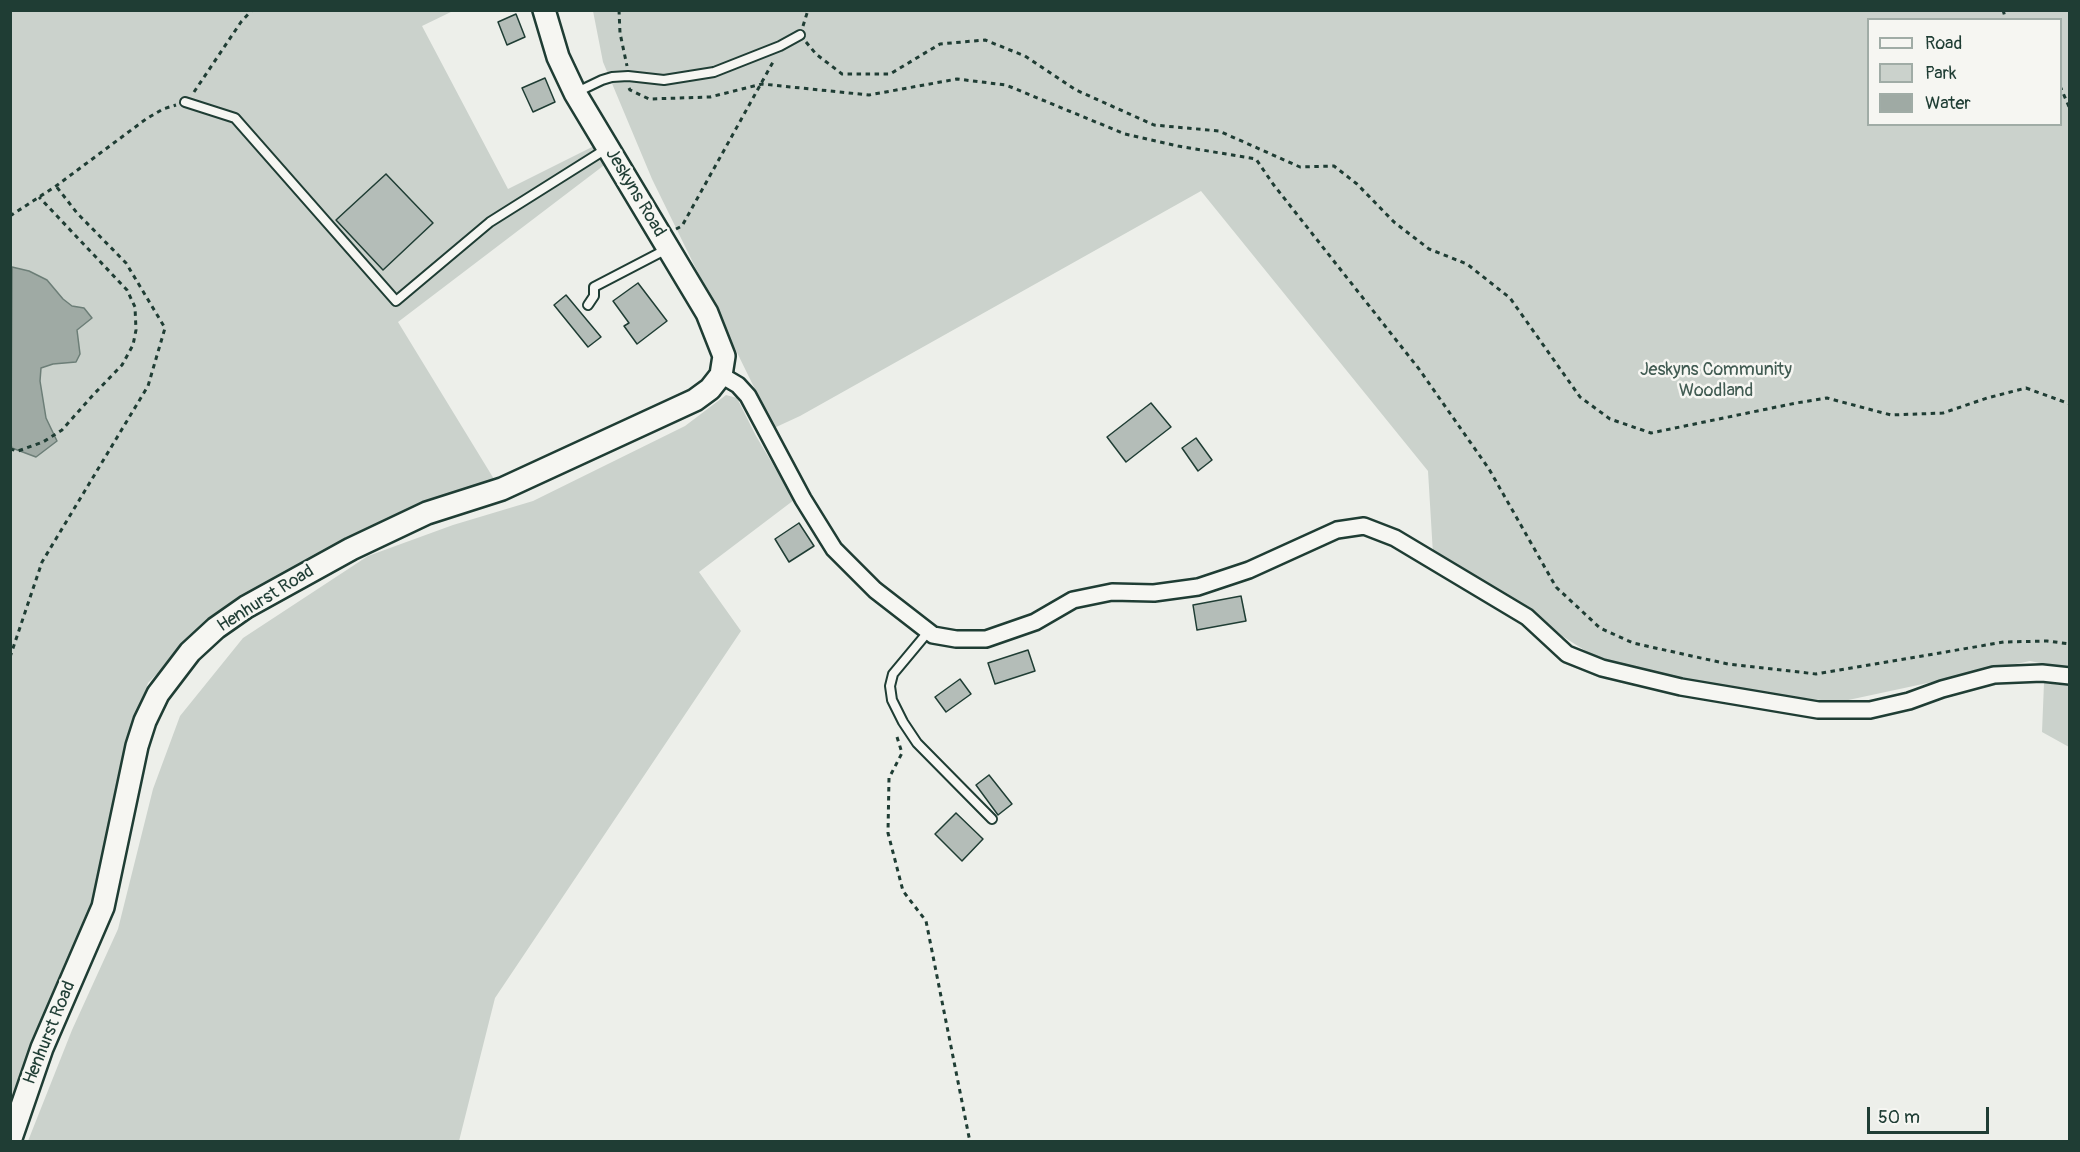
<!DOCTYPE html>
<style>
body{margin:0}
#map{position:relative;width:2080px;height:1152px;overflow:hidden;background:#edefea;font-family:Pangolin,sans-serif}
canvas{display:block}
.frame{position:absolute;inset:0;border:12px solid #1f3d34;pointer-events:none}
.legend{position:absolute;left:1867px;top:18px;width:195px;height:108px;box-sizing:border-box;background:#f6f6f2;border:2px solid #a0aca6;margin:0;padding:8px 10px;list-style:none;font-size:18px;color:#1f3d34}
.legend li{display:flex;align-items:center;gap:12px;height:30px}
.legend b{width:30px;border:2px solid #a0aca6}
.scale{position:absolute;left:1867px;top:1107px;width:122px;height:27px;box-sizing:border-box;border:3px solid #1f3d34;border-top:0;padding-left:8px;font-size:18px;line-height:21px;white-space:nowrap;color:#1f3d34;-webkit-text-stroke:4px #f6f6f2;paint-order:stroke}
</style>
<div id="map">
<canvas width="2080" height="1152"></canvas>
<div class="frame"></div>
<ul class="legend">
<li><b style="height:8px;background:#f6f6f2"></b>Road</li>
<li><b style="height:16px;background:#cbd2cc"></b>Park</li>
<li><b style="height:16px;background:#9faaa4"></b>Water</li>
</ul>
<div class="scale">50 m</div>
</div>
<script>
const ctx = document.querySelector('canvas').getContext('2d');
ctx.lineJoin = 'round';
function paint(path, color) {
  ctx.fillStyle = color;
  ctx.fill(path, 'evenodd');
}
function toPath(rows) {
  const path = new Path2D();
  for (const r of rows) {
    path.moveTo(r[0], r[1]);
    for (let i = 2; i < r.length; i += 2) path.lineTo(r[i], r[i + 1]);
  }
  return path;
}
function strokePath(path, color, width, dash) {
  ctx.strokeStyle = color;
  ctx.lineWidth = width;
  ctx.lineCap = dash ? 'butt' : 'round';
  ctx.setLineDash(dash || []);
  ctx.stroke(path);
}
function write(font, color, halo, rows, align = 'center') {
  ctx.font = font + ' Pangolin,sans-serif';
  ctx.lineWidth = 5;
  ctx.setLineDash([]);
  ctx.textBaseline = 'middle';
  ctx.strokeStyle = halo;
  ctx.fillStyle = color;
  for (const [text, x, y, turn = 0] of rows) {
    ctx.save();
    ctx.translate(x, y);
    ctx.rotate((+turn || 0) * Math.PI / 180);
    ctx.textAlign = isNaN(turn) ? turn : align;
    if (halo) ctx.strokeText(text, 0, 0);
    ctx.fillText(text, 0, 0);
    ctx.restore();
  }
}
paint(toPath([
 [11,11,453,11,422,26,508,189,594,146,607,163,398,322,497,484,191,639,148,683,135,722,93,913,15,1091,11,1109],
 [593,11,2069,11,2069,669,2030,661,1839,702,1740,691,1600,660,1433,554,1428,471,1201,191,800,416,774,428,652,179,603,62],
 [1868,20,2060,20,2060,124,1868,124],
 [726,395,737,398,756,436,794,500,699,572,741,631,495,998,459,1141,28,1141,72,1030,118,929,153,789,180,716,243,638,368,556,453,525,533,501,685,426],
 [2044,683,2069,686,2069,747,2042,732]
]), '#cbd2cc');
const water = toPath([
 [12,267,29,271,47,280,63,299,72,306,84,308,92,318,77,330,80,354,76,362,53,364,41,368,40,381,46,418,57,441,36,457,12,448,11,445,12,267]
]);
paint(water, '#9faaa4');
strokePath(water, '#6c7e77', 1.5);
const building = toPath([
 [516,14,525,37,507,45,498,22,516,14],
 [545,78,555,102,533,112,522,88,545,78],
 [386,174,433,223,383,270,336,220,386,174],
 [638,283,667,321,637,344,624,326,629,323,613,301,638,283],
 [566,295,601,337,588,347,554,305,566,295],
 [1151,403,1171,427,1126,462,1107,437,1151,403],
 [1196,438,1212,460,1198,471,1182,448,1196,438],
 [799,523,814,546,789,562,775,539,799,523],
 [1241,596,1246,621,1197,630,1193,605,1241,596],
 [1028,650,1035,671,995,684,988,663,1028,650],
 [960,679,971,694,946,712,935,697,960,679],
 [989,775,1012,804,998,815,976,785,989,775],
 [956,813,983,839,962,861,935,834,956,813]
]);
paint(building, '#b4bdb8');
strokePath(building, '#1f3d34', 1.5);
const lane = toPath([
 [577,92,602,80,612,77,628,76,664,80,714,72,780,46,800,35],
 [185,102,235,118,396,301,490,222,606,149],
 [588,305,594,296,594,287,667,249],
 [928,632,893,674,890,686,892,700,903,722,917,743,992,819]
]);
const street = toPath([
 [721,375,738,385,748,396,803,499,834,549,875,590,933,635,956,639,986,639,1035,622,1073,600,1112,592,1154,593,1198,587,1249,570,1337,530,1364,526,1395,538,1527,617,1567,654,1602,668,1681,687,1818,710,1870,710,1909,701,1942,689,1994,675,2042,673,2070,676]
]);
const secondary = toPath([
 [10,1141,42,1048,103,907,137,746,145,721,158,694,190,652,216,628,246,607,351,549,427,513,502,489,695,400,710,389,721,375,724,356,707,313,575,93,558,57,544,10]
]);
strokePath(lane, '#1f3d34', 12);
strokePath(street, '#1f3d34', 20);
strokePath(secondary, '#1f3d34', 26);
strokePath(toPath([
 [619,10,620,33,627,66],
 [2003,10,2006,20],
 [803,26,808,10],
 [806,42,816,54,842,74,890,74,940,44,985,40,1025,56,1076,90,1154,125,1219,131,1300,167,1334,166,1357,184,1394,222,1429,249,1467,264,1510,298,1580,397,1610,419,1651,433,1796,403,1827,398,1891,415,1943,413,1987,398,2026,388,2070,404],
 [2060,86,2070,109],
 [629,88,630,90,649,99,710,97,762,84,869,95,957,79,1006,85,1125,134,1178,146,1256,159,1273,184,1419,369,1489,469,1556,587,1600,628,1633,643,1728,664,1816,674,2004,642,2047,641,2070,644],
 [194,92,241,22,252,10],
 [10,216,56,186,146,119,163,109,176,105],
 [676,229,682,226,773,62],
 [10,449,18,451,43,442,62,430,93,395,122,365,133,345,136,330,135,307,127,290,39,197],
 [10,657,42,562,148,386,165,328,126,263,77,213,56,186],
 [897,737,902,753,889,778,888,833,903,891,926,921,970,1142]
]), '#1f3d34', 3, [4.5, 4.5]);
strokePath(lane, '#f6f6f2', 8);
strokePath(street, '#f6f6f2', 15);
strokePath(secondary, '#f6f6f2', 21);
write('18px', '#1f3d34', '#f6f6f2', [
 ["Jeskyns Road",635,193,59],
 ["Henhurst Road",266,599,-32],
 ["Henhurst Road",50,1033,-68]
]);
write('18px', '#415b52', '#f6f6f2', [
 ["Jeskyns Community",1716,370],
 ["Woodland",1716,391]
]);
</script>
